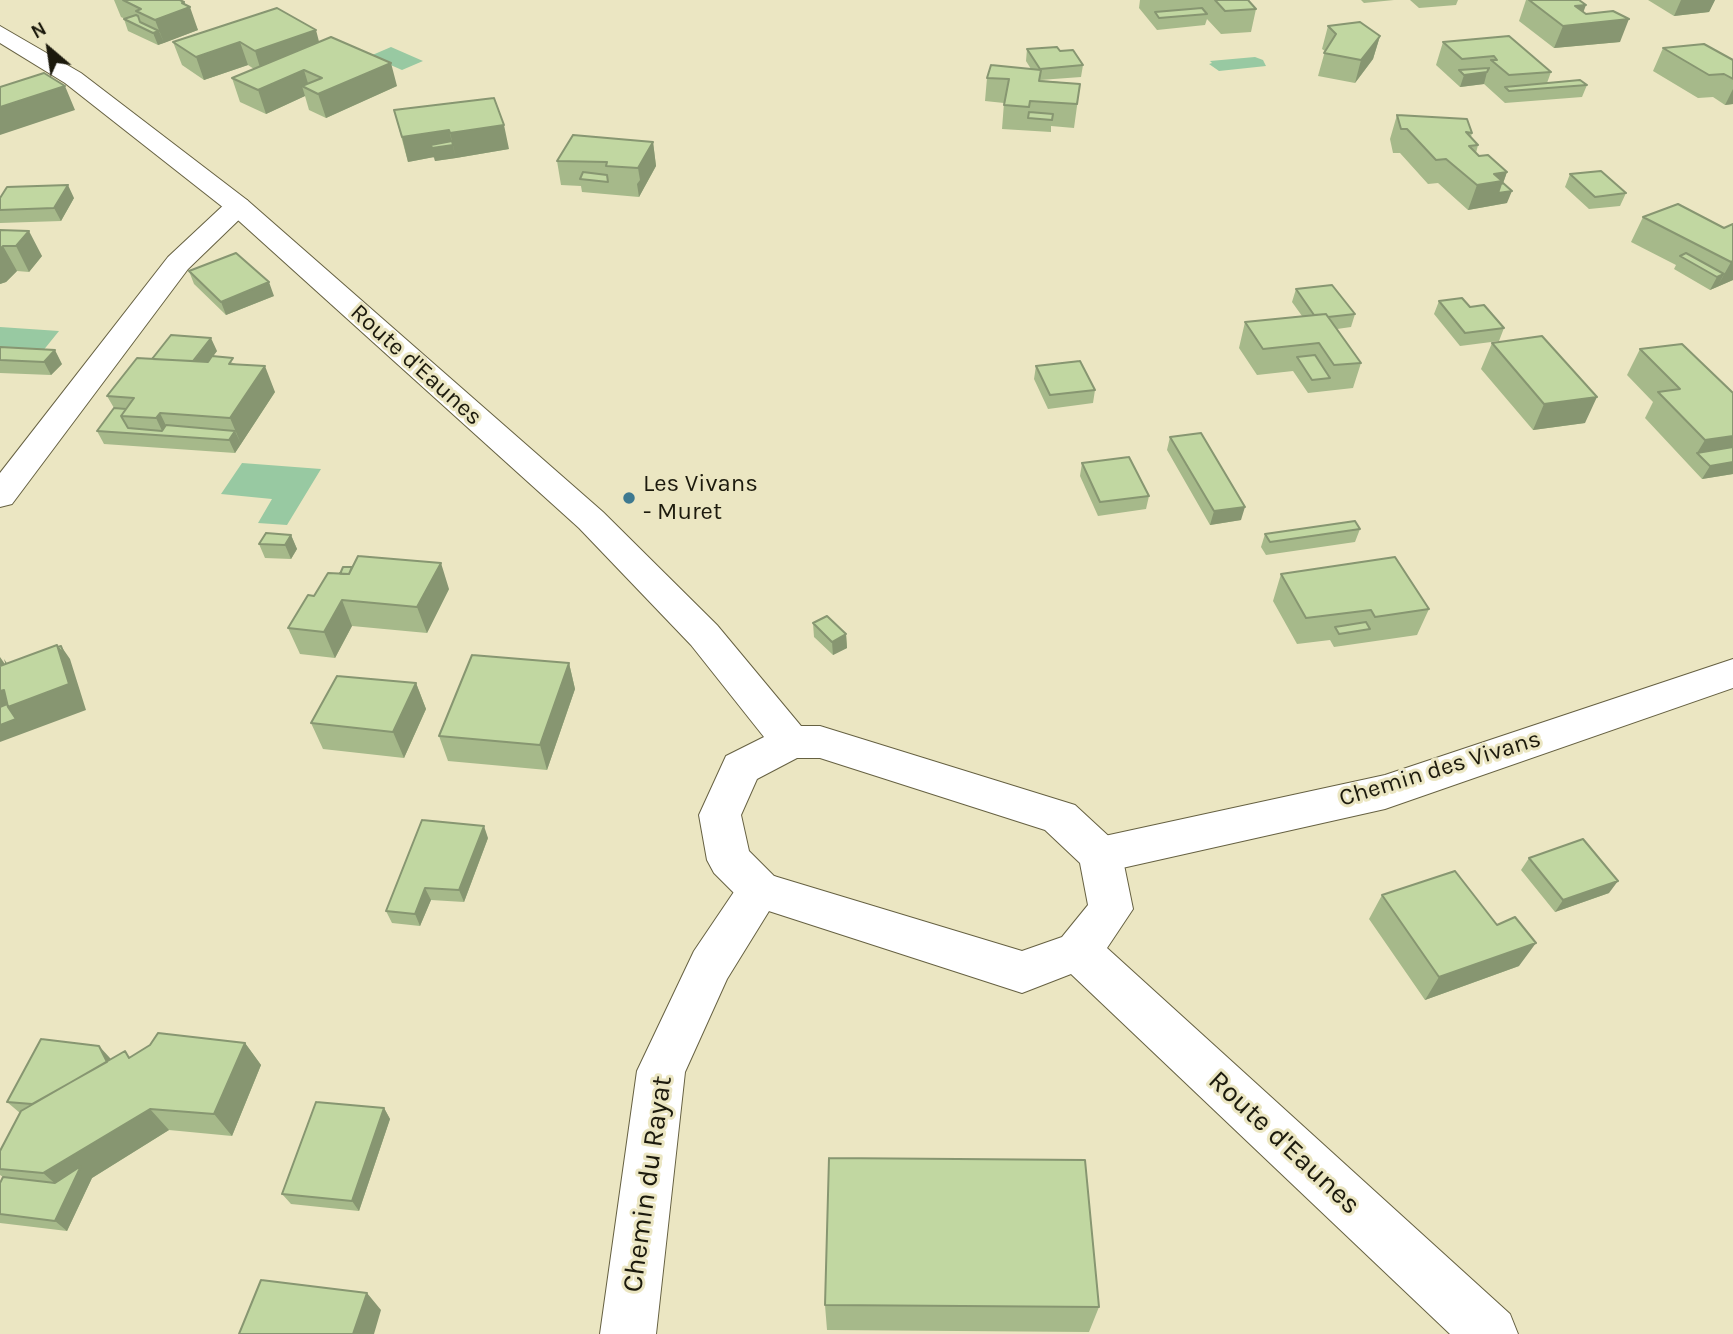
<!DOCTYPE html>
<style>
body{margin:0}
#map{position:relative;width:1733px;height:1334px;overflow:hidden;background:#ebe6c2;font-family:Karla,sans-serif}
canvas{display:block}
.north{position:absolute;left:14px;top:14px;width:70px;height:70px;-webkit-text-stroke:5px #ebe6c2;paint-order:stroke;rotate:331deg;font-size:19px;font-weight:700;line-height:28px;text-align:center;color:#1c1a0d}
.north::after{content:'';display:block;margin:auto;width:24px;height:32px;background:#1c1a0d;clip-path:polygon(50% 0,100% 100%,50% 72%,0 100%)}
</style>
<div id="map">
<canvas width="1733" height="1334"></canvas>
<div class="north">N</div>
</div>
<script>
const ctx = document.querySelector('canvas').getContext('2d');
ctx.lineJoin = 'round';
function paint(path, color) {
  ctx.fillStyle = color;
  ctx.fill(path, 'evenodd');
}
function toPath(rows) {
  const path = new Path2D();
  for (const r of rows) {
    path.moveTo(r[0], r[1]);
    for (let i = 2; i < r.length; i += 2) path.lineTo(r[i], r[i + 1]);
  }
  return path;
}
function strokePath(path, color, width, dash) {
  ctx.strokeStyle = color;
  ctx.lineWidth = width;
  ctx.lineCap = dash ? 'butt' : 'round';
  ctx.setLineDash(dash || []);
  ctx.stroke(path);
}
function write(font, color, halo, rows, align = 'center') {
  ctx.font = font + ' Karla,sans-serif';
  ctx.lineWidth = 6;
  ctx.setLineDash([]);
  ctx.textBaseline = 'middle';
  ctx.strokeStyle = halo;
  ctx.fillStyle = color;
  for (const [text, x, y, turn = 0] of rows) {
    ctx.save();
    ctx.translate(x, y);
    ctx.rotate((+turn || 0) * Math.PI / 180);
    ctx.textAlign = isNaN(turn) ? turn : align;
    if (halo) ctx.strokeText(text, 0, 0);
    ctx.fillText(text, 0, 0);
    ctx.restore();
  }
}
paint(toPath([
 [391,47,423,61,402,70,370,56],
 [1255,57,1263,60,1266,66,1219,71,1209,64,1212,63,1210,61],
 [0,327,59,331,38,357,0,355],
 [242,463,321,469,287,525,258,523,272,499,221,494]
]), '#98c9a2');
const minor = toPath([
 [238,198,247,200,251,206,247,212,188,269,12,504,0,507,0,473,168,257,229,200,238,198],
 [1733,659,1733,688,1385,809,1100,873,1085,868,1078,855,1085,842,1100,837,1385,775,1733,659],
 [760,871,776,877,782,890,727,979,685,1072,656,1334,600,1334,637,1071,694,951,744,877,760,871]
]);
const secondary = toPath([
 [0,26,81,73,247,200,603,512,717,625,801,726,820,726,1075,805,1115,842,1122,855,1133,909,1107,948,1510,1314,1518,1334,1450,1334,1071,974,1022,993,744,903,714,873,707,860,699,815,726,756,764,737,691,645,579,528,229,212,65,83,0,43,0,26],
 [797,758,820,758,1045,830,1080,863,1088,905,1062,937,1022,951,774,876,749,851,741,815,757,779,797,758]
]);
strokePath(minor, '#666142', 2);
strokePath(secondary, '#666142', 2);
paint(minor, '#fff');
paint(secondary, '#fff');
paint(toPath([
 [114,0,181,0,184,2,198,30,158,45,128,31,124,19,125,19,121,17],
 [1140,0,1248,0,1256,9,1251,32,1221,34,1207,19,1205,25,1157,30,1139,8],
 [1361,0,1394,0,1364,3],
 [1410,0,1458,0,1456,5,1419,8],
 [1526,0,1579,0,1583,12,1620,42,1554,48,1519,21],
 [1648,0,1715,0,1709,12,1674,16],
 [1328,26,1380,36,1373,59,1355,83,1318,76,1325,51,1322,49],
 [173,42,319,42,397,86,326,118,309,110,305,96,266,114,240,102,232,78,254,69,248,65,204,80,182,65],
 [1443,42,1551,72,1547,83,1587,85,1582,97,1505,103,1484,84,1460,87,1436,65],
 [1663,48,1733,60,1733,104,1725,105,1713,97,1698,98,1653,71],
 [1027,49,1060,51,1083,65,1081,77,1040,80,1080,84,1074,128,1051,126,1051,132,1002,129,1004,103,985,101,987,78,1031,69,1026,61],
 [394,110,509,149,456,158,455,155,456,158,435,161,434,157,408,162],
 [1397,115,1472,133,1471,137,1478,145,1476,153,1479,156,1507,172,1503,183,1507,203,1468,210,1438,183,1428,184,1400,153,1393,153,1390,139],
 [653,142,656,166,639,197,582,192,581,186,561,185,557,161],
 [1570,174,1626,193,1620,206,1589,209,1565,187],
 [0,198,74,198,61,221,0,223],
 [1643,217,1724,228,1733,224,1733,280,1710,290,1674,269,1676,265,1631,242],
 [0,230,42,256,29,272,17,271,6,282,0,284],
 [189,271,274,296,226,315,194,284],
 [1296,289,1355,314,1351,327,1337,329,1361,363,1353,388,1308,393,1293,371,1257,375,1239,348,1245,322,1302,316,1292,302],
 [1439,301,1470,307,1504,328,1499,341,1460,346,1434,314],
 [1492,343,1585,423,1533,430,1481,369],
 [0,347,62,364,51,375,0,373],
 [1640,349,1733,393,1733,474,1702,479,1645,418,1653,402,1627,375],
 [217,351,213,356,236,364,275,392,235,453,104,444,97,431,114,408,107,396,152,359],
 [1036,366,1095,390,1093,403,1048,409,1034,379],
 [1170,437,1241,520,1210,525,1167,450],
 [1082,463,1149,496,1146,509,1098,516,1080,476],
 [1360,529,1355,542,1266,555,1261,547,1265,534],
 [291,535,297,549,291,559,265,558,259,544],
 [1281,574,1429,609,1417,635,1334,647,1330,640,1297,644,1273,601],
 [449,589,427,633,352,626,335,658,300,654,288,628,314,596],
 [813,623,846,634,847,648,833,655,814,637],
 [569,663,575,689,547,770,448,761,439,736],
 [416,683,426,709,404,758,323,749,311,723],
 [488,838,464,902,431,900,420,926,392,923,386,911],
 [1529,858,1609,893,1555,912,1521,870],
 [1382,895,1519,966,1425,1000,1369,919],
 [245,1043,261,1065,232,1136,169,1130,92,1178,67,1231,0,1223,0,1183,3,1177,0,1175,0,1151,20,1113,7,1102,110,1058,111,1060],
 [384,1108,390,1119,359,1211,291,1204,282,1194],
 [825,1305,1099,1307,1089,1332,827,1330]
]), '#a6b98a');
paint(toPath([
 [160,0,181,0,183,3,184,2,187,9,190,7,198,30,164,43,155,20],
 [1681,0,1715,0,1709,12,1674,16],
 [1586,5,1579,24,1629,19,1620,42,1554,48,1563,26,1575,6],
 [316,30,322,53,262,74,255,51],
 [159,31,164,43,158,45,153,33],
 [1380,36,1373,59,1355,83,1361,60],
 [240,42,248,65,204,80,196,57],
 [391,63,397,86,326,118,318,94],
 [304,70,310,90,302,86,305,96,266,114,258,90],
 [1487,72,1484,84,1460,87,1464,75],
 [65,86,75,110,0,135,0,107],
 [1733,89,1733,104,1725,105],
 [504,125,509,149,456,158,450,133],
 [449,130,456,158,435,161,431,145,434,157,408,162,402,137],
 [653,142,656,166,639,197,637,184,640,180,638,168],
 [1507,172,1500,192,1512,191,1507,203,1468,210,1477,185,1494,174],
 [68,185,74,198,61,221,54,208],
 [29,231,42,256,29,272,16,246],
 [3,246,17,271,6,282,0,284,0,249],
 [1733,261,1733,280,1717,287,1731,262],
 [1724,274,1717,287,1710,290,1717,277],
 [269,282,274,296,226,315,221,302],
 [211,338,217,351,191,386,185,373],
 [55,350,62,364,51,375,44,362],
 [265,366,275,392,241,444,230,418],
 [1597,397,1585,423,1533,430,1544,404],
 [160,413,171,436,164,435,156,418],
 [235,431,241,444,235,453,229,440],
 [1733,436,1733,457,1697,453,1705,440],
 [1733,462,1733,474,1702,479,1710,466],
 [1245,507,1241,520,1210,525,1214,511],
 [291,535,297,549,291,559,285,545],
 [441,563,449,589,427,633,417,607],
 [342,600,352,626,335,658,324,632],
 [846,634,847,648,833,655,832,642],
 [57,645,65,657,61,646,70,659,86,710,0,742,0,691,4,690,18,692,0,665,0,657,14,677,6,666,4,659,13,672],
 [569,663,575,689,547,770,540,745],
 [416,683,426,709,404,758,393,732],
 [484,826,488,838,464,902,459,890],
 [1618,881,1609,893,1555,912,1563,900],
 [425,888,431,900,420,926,415,914],
 [1536,943,1519,966,1425,1000,1439,977],
 [245,1043,261,1065,232,1136,214,1114],
 [99,1046,110,1058,123,1086,55,1126],
 [384,1108,390,1119,359,1211,352,1201],
 [150,1109,169,1130,92,1178,67,1231,55,1221,66,1193,43,1173],
 [367,1293,381,1310,374,1334,353,1334]
]), '#879671');
const building = toPath([
 [123,0,180,0,184,2,182,3,190,7,155,20,136,11,141,9,123,0],
 [1215,0,1248,0,1256,9,1225,11,1215,0],
 [1529,0,1579,0,1586,5,1575,6,1586,14,1613,11,1629,19,1563,26,1529,0],
 [277,8,316,30,255,51,240,42,196,57,173,42,277,8],
 [1202,8,1207,14,1159,18,1155,12,1202,8],
 [136,15,138,16,140,22,159,31,153,33,124,19,136,15],
 [1360,22,1380,36,1361,60,1324,53,1336,34,1328,26,1360,22],
 [1509,36,1551,72,1509,75,1491,60,1497,60,1494,56,1462,59,1443,42,1509,36],
 [331,37,391,63,318,94,302,86,322,78,304,70,258,90,232,78,331,37],
 [1704,44,1733,60,1733,79,1724,74,1709,75,1663,48,1704,44],
 [1057,47,1060,51,1073,50,1083,65,1040,69,1027,49,1057,47],
 [991,65,1041,70,1039,81,1080,84,1077,104,1030,101,1029,107,1004,105,1009,79,987,78,991,65],
 [1489,68,1487,72,1464,75,1459,70,1489,68],
 [44,73,65,86,0,107,0,87,44,73],
 [1580,80,1587,85,1509,91,1505,87,1580,80],
 [494,98,504,125,450,133,449,130,402,137,394,110,494,98],
 [1029,112,1053,114,1052,120,1028,118,1029,112],
 [1397,115,1467,119,1472,133,1466,132,1478,145,1469,146,1479,156,1488,155,1507,172,1494,174,1502,181,1477,185,1446,159,1436,160,1407,129,1401,129,1397,115],
 [573,135,653,142,638,168,606,166,607,162,557,161,573,135],
 [452,141,453,145,432,148,431,145,452,141],
 [1601,171,1626,193,1595,197,1570,174,1601,171],
 [583,172,607,175,608,182,580,179,583,172],
 [1503,183,1512,191,1498,193,1501,184,1503,183],
 [68,185,54,208,0,210,0,198,7,187,68,185],
 [1678,204,1724,228,1733,224,1733,261,1731,262,1643,217,1678,204],
 [0,230,29,231,16,246,3,246,0,249,0,230],
 [236,253,269,282,221,302,189,271,236,253],
 [1686,253,1724,274,1717,277,1680,256,1686,253],
 [1332,285,1355,314,1328,317,1326,314,1314,315,1296,289,1332,285],
 [1462,298,1470,307,1484,305,1504,328,1465,333,1439,301,1462,298],
 [1326,314,1361,363,1334,365,1319,343,1263,349,1245,322,1326,314],
 [171,335,211,338,193,361,152,359,171,335],
 [1542,336,1597,397,1544,404,1492,343,1542,336],
 [1682,344,1733,393,1733,436,1705,440,1658,392,1680,389,1640,349,1682,344],
 [0,347,55,350,44,362,0,360,0,347],
 [1315,355,1330,378,1312,380,1297,357,1315,355],
 [212,356,233,358,229,364,265,366,230,418,160,413,156,418,121,416,134,398,107,396,137,358,208,362,212,356],
 [1080,361,1095,390,1050,395,1036,366,1080,361],
 [114,408,126,409,121,416,128,428,162,431,166,425,235,431,229,440,97,431,114,408],
 [1201,433,1245,507,1214,511,1170,437,1201,433],
 [1733,447,1733,462,1710,466,1697,453,1733,447],
 [1129,457,1149,496,1100,502,1082,463,1129,457],
 [1355,521,1360,529,1270,542,1265,534,1355,521],
 [266,533,291,535,285,545,259,544,266,533],
 [358,556,441,563,417,607,342,600,324,632,288,628,308,595,314,596,328,573,349,574,358,556],
 [1395,557,1429,609,1375,617,1371,610,1306,618,1281,574,1395,557],
 [343,567,352,567,349,574,340,574,343,567],
 [827,616,846,634,832,642,813,623,827,616],
 [1366,622,1370,629,1339,634,1335,627,1366,622],
 [57,645,69,684,8,707,4,690,0,691,0,665,0,666,57,645],
 [61,646,65,657,58,647,61,646],
 [472,655,569,663,540,745,439,736,472,655],
 [337,676,416,683,393,732,311,723,337,676],
 [7,704,8,707,16,719,0,725,0,707,7,704],
 [422,820,484,826,459,890,425,888,415,914,386,911,422,820],
 [1583,839,1618,881,1563,900,1529,858,1583,839],
 [1455,871,1497,925,1515,917,1536,943,1439,977,1382,895,1455,871],
 [158,1033,245,1043,214,1114,150,1109,43,1173,0,1169,0,1151,21,1111,125,1051,129,1058,150,1045,158,1033],
 [41,1039,99,1046,107,1062,32,1104,7,1102,41,1039],
 [316,1102,384,1108,352,1201,282,1194,316,1102],
 [829,1158,1085,1160,1099,1307,825,1305,829,1158],
 [81,1166,55,1221,0,1214,0,1183,3,1177,55,1183,81,1166],
 [261,1280,367,1293,353,1334,239,1334,261,1280]
]);
paint(building, '#c1d7a1');
strokePath(building, '#879671', 2);
for (const [x, y, r, color] of [
 [629,498,7,"#3d7990"]
]) {
  const dot = new Path2D();
  dot.arc(x, y, r, 0, 2 * Math.PI);
  ctx.fillStyle = color;
  ctx.fill(dot);
  strokePath(dot, '#ebe6c2', 2.5);
}
write('24px', '#1c1a0d', '#ebe6c2', [
 ["Route d'Eaunes",416,365,42],
 ["Chemin des Vivans",1440,769,-17]
]);
write('24px', '#1c1a0d', '#ebe6c2', [
 ["Les Vivans",643,484],
 ["- Muret",643,512]
], 'left');
write('28px', '#1c1a0d', '#ebe6c2', [
 ["Route d'Eaunes",1284,1143,43],
 ["Chemin du Rayat",648,1184,-82]
]);
</script>
